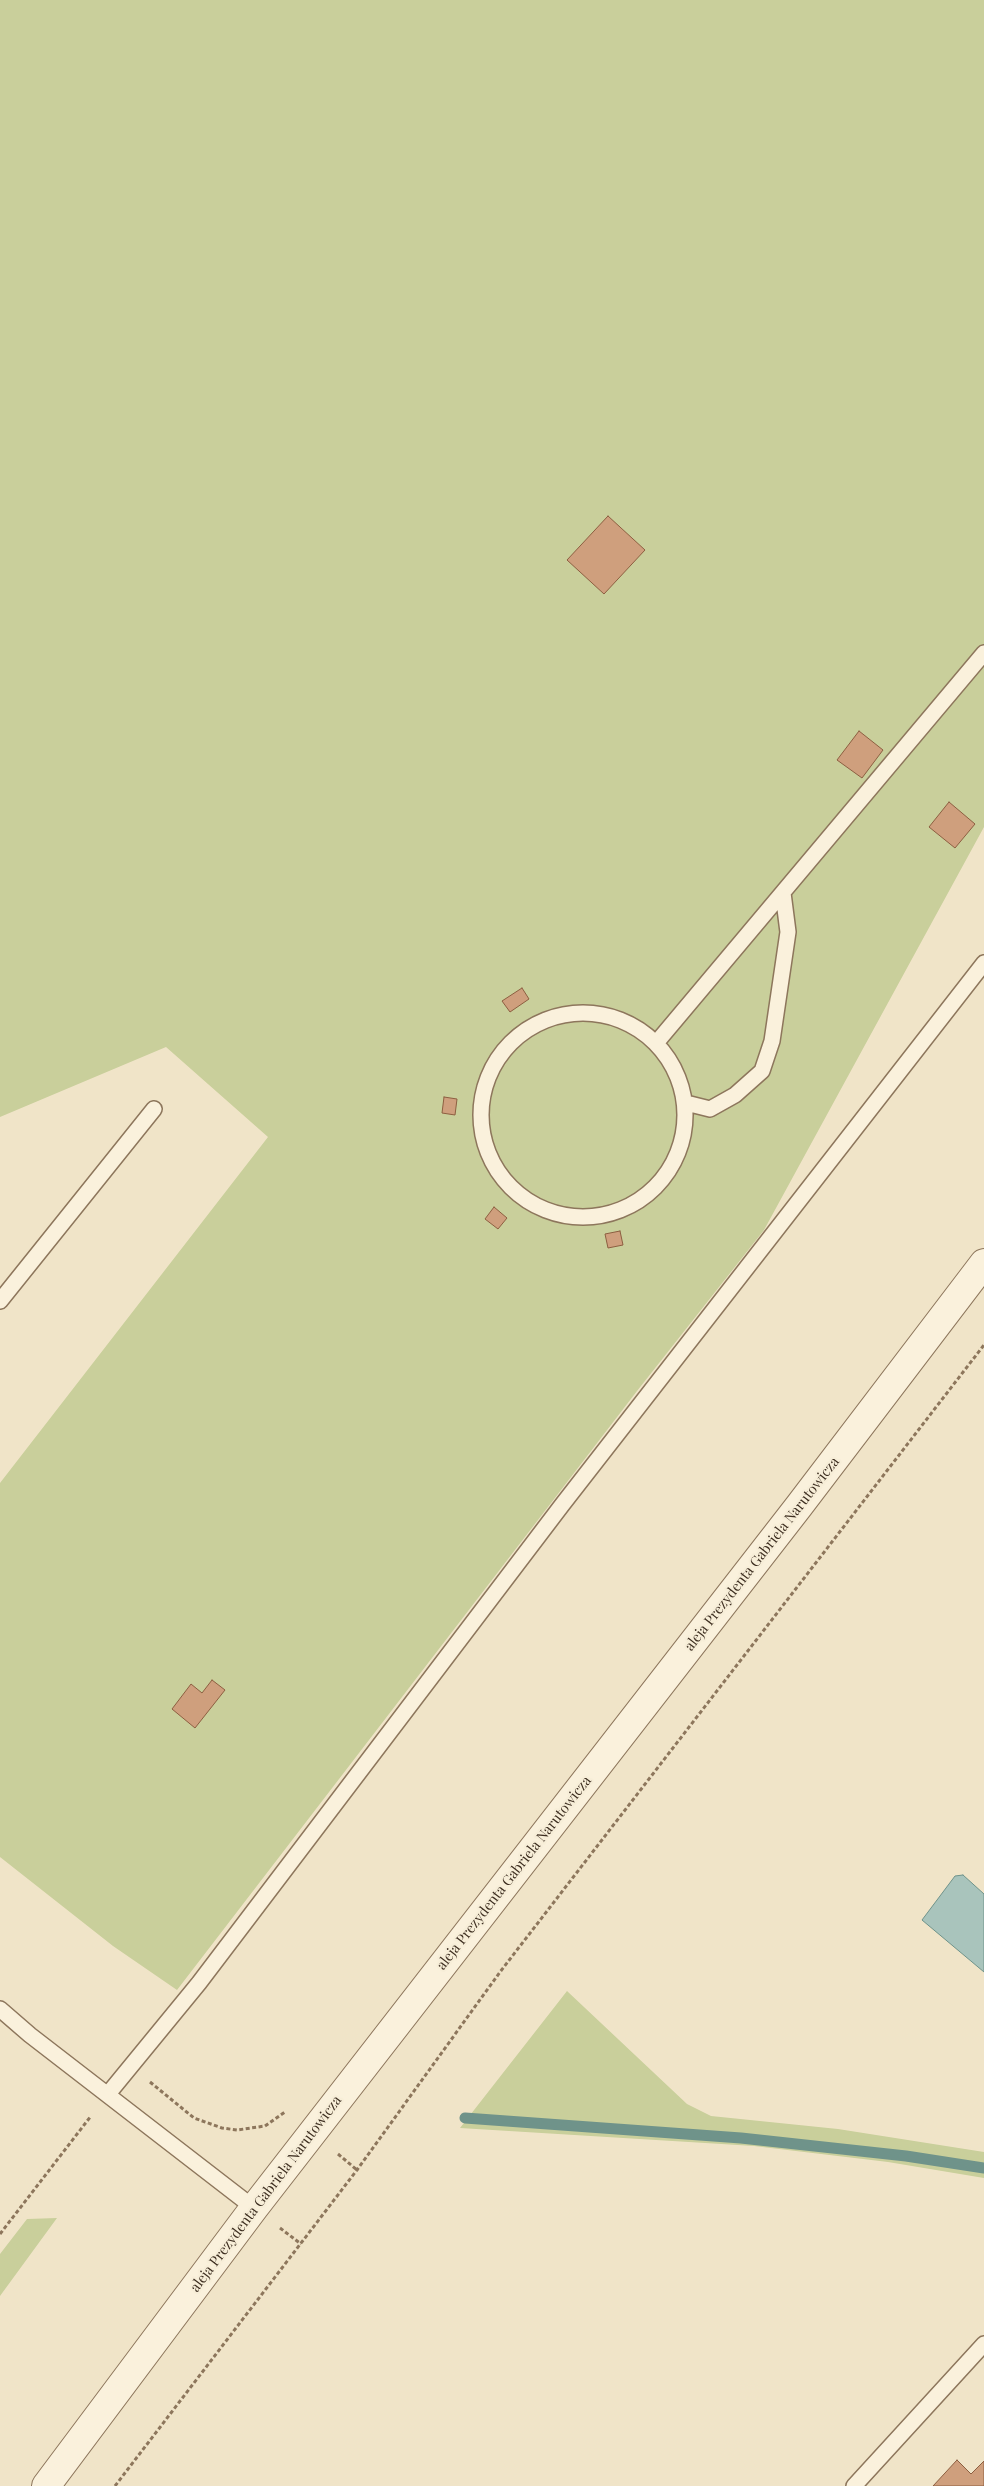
<!DOCTYPE html>
<style>
body{margin:0}
canvas{display:block;background:#f0e4c8}
</style>
<canvas width="984" height="2486"></canvas>
<script>
const ctx = document.querySelector('canvas').getContext('2d');
ctx.lineJoin = 'round';
function paint(path, color) {
  ctx.fillStyle = color;
  ctx.fill(path, 'evenodd');
}
function toPath(rows) {
  const path = new Path2D();
  for (const r of rows) {
    if (r.length === 3) {
      path.moveTo(r[0] + r[2], r[1]);
      path.arc(r[0], r[1], r[2], 0, 2 * Math.PI);
      continue;
    }
    path.moveTo(r[0], r[1]);
    for (let i = 2; i < r.length; i += 2) path.lineTo(r[i], r[i + 1]);
  }
  return path;
}
function strokePath(path, color, width, dash) {
  ctx.strokeStyle = color;
  ctx.lineWidth = width;
  ctx.lineCap = dash ? 'butt' : 'round';
  ctx.setLineDash(dash || []);
  ctx.stroke(path);
}
function write(font, color, halo, rows, align = 'center') {
  ctx.font = font + ' "Playfair Display",serif';
  ctx.lineWidth = 4.5;
  ctx.setLineDash([]);
  ctx.textBaseline = 'middle';
  ctx.strokeStyle = halo;
  ctx.fillStyle = color;
  for (const [text, x, y, turn = 0] of rows) {
    ctx.save();
    ctx.translate(x, y);
    ctx.rotate((+turn || 0) * Math.PI / 180);
    ctx.textAlign = isNaN(turn) ? turn : align;
    if (halo) ctx.strokeText(text, 0, 0);
    ctx.fillText(text, 0, 0);
    ctx.restore();
  }
}
paint(toPath([
 [0,0,984,0,984,827,764,1230,637,1391,177,1990,113,1946,0,1857,0,1483,268,1137,166,1047,0,1117],
 [567,1991,687,2104,711,2116,838,2129,984,2152,984,2178,888,2162,754,2146,460,2128],
 [57,2218,0,2296,0,2254,27,2219]
]), '#c9cf9b');
const water = toPath([
 [963,1875,984,1894,984,1972,922,1920,955,1876,963,1875]
]);
paint(water, '#a9c4bc');
strokePath(water, '#6f938a', 1);
strokePath(toPath([
 [465,2118,741,2138,906,2156,984,2168]
]), '#6f938a', 11);
const building = toPath([
 [608,516,645,550,604,594,567,560,608,516],
 [859,731,883,750,862,778,837,760,859,731],
 [949,802,975,824,955,848,929,827,949,802],
 [522,988,529,999,510,1012,502,1001,522,988],
 [444,1097,457,1099,455,1115,442,1113,444,1097],
 [494,1207,507,1218,498,1229,485,1219,494,1207],
 [620,1231,623,1245,608,1248,605,1234,620,1231],
 [212,1680,225,1690,195,1728,172,1709,191,1684,202,1693,212,1680],
 [957,2460,971,2474,984,2461,984,2486,933,2486,957,2460]
]);
paint(building, '#cf9f7d');
strokePath(building, '#8d5f41', 1);
const service = toPath([
 [583,1115,102],
 [657,1042,984,653],
 [686,1103,710,1109,735,1095,762,1071,772,1041,788,932,783,893],
 [0,1301,154,1109],
 [0,2009,30,2035,254,2208],
 [108,2094,199,1983,562,1505,984,963],
 [854,2486,984,2344]
]);
const tertiary = toPath([
 [46,2486,254,2208,799,1506,984,1263]
]);
strokePath(service, '#8d765c', 18);
strokePath(tertiary, '#8d765c', 30);
strokePath(toPath([
 [150,2082,194,2118,222,2128,237,2130,265,2126,285,2112],
 [338,2154,357,2170],
 [280,2228,301,2244],
 [0,2234,91,2116],
 [115,2486,357,2170,500,1972,984,1345]
]), '#8d765c', 3, [4, 2.5]);
strokePath(service, '#faf1dc', 15);
strokePath(tertiary, '#faf1dc', 28);
write('14px', '#3d2e20', '#f7eed8', [
 ["aleja Prezydenta Gabriela Narutowicza",762,1554,-52],
 ["aleja Prezydenta Gabriela Narutowicza",514,1873,-52],
 ["aleja Prezydenta Gabriela Narutowicza",266,2194,-53]
]);
</script>
